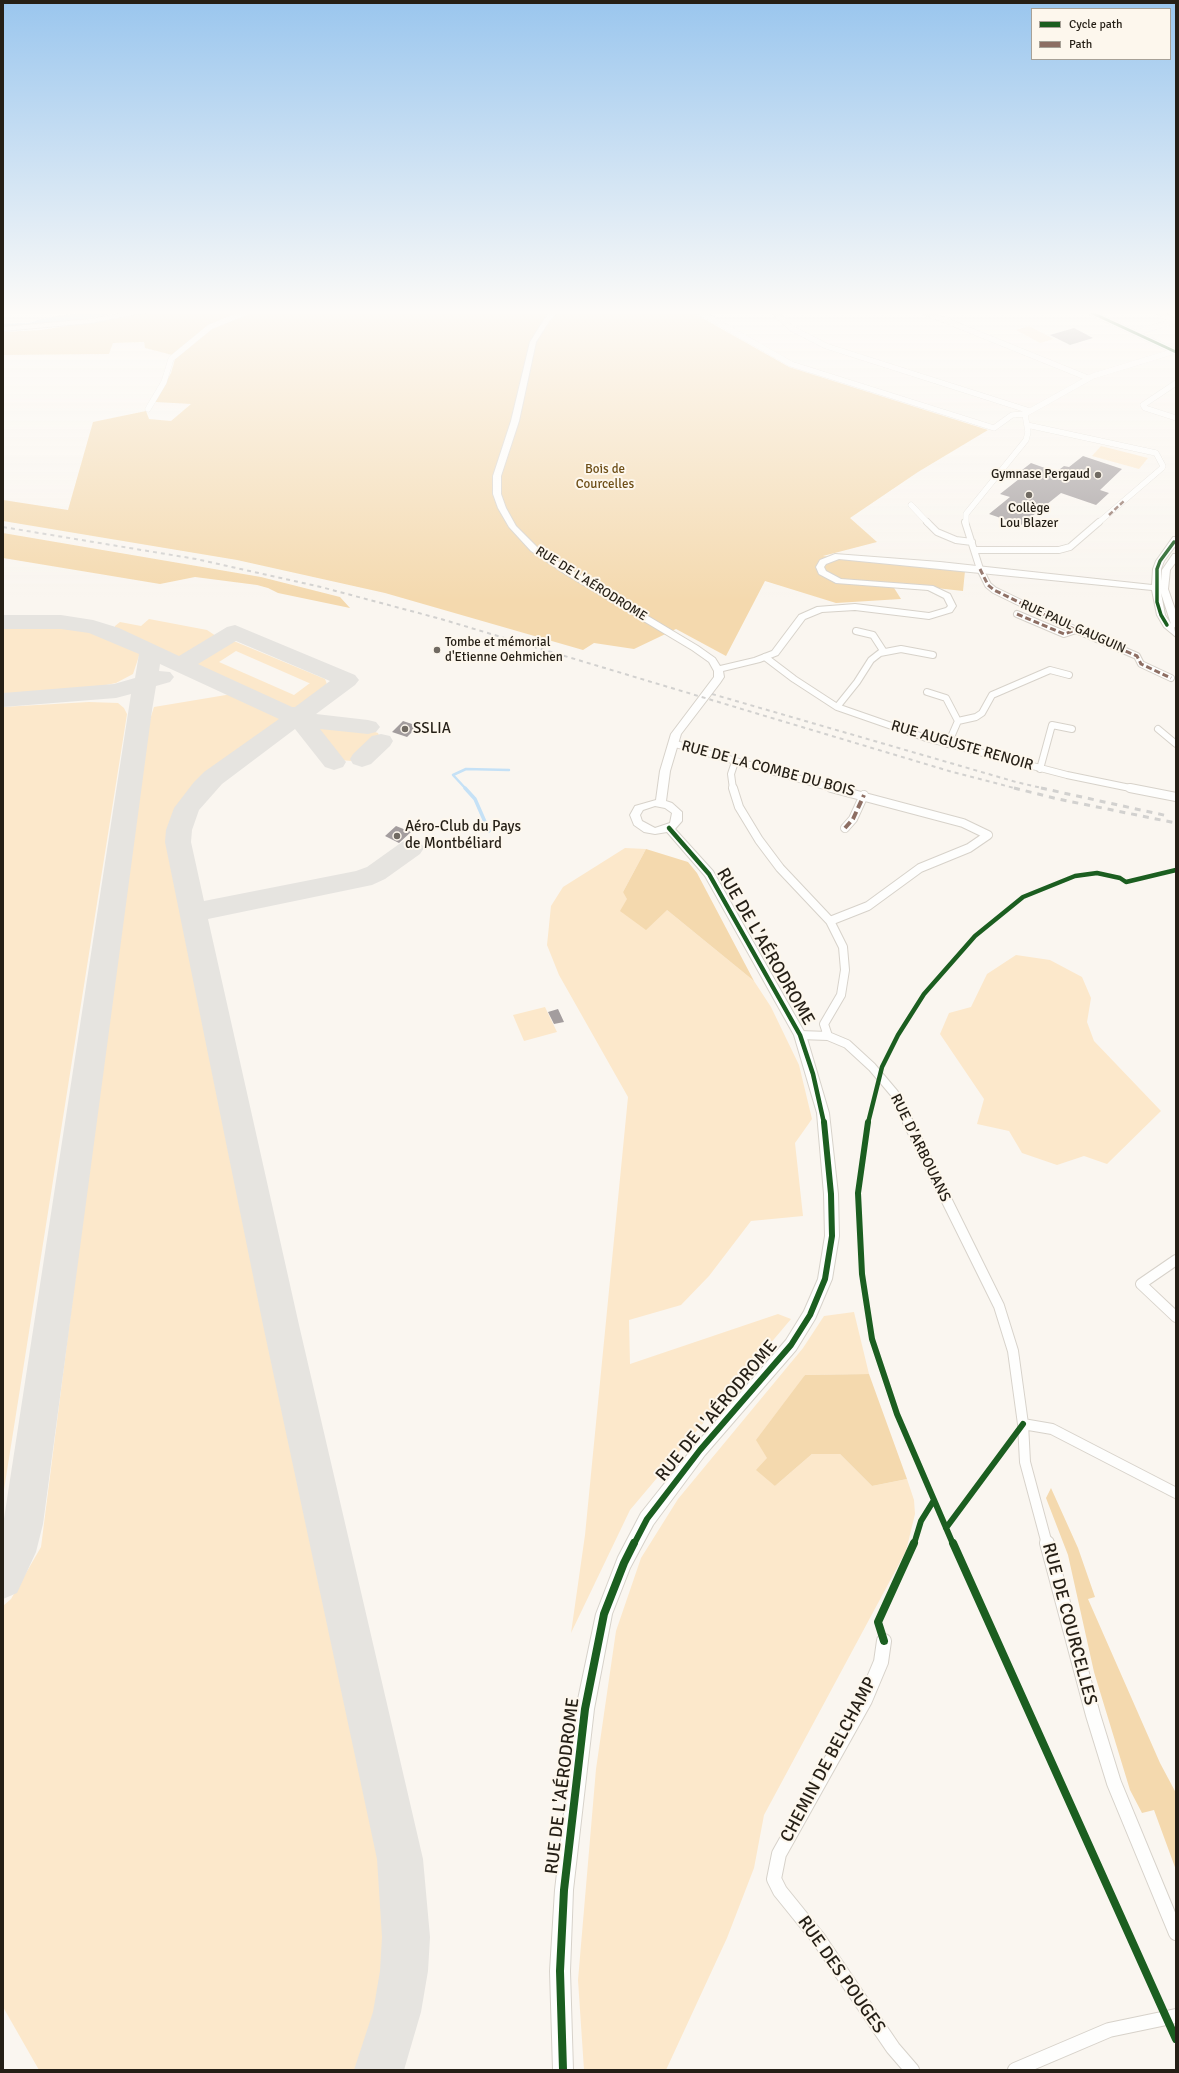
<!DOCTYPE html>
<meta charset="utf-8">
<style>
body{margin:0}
#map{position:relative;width:1179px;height:2073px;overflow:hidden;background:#faf6f0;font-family:Signika,sans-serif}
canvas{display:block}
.frame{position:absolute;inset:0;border:4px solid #251f16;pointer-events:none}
.legend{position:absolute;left:1031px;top:8px;width:140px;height:52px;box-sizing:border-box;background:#fdf7ed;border:1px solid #a7a197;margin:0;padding:5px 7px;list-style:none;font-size:12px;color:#251f16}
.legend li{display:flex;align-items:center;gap:8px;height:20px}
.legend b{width:20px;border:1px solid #a7a197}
</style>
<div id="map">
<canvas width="1179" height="2073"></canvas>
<div class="frame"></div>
<ul class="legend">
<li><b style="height:5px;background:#1b5e20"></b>Cycle path</li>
<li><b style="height:5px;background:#8d6e63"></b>Path</li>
</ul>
</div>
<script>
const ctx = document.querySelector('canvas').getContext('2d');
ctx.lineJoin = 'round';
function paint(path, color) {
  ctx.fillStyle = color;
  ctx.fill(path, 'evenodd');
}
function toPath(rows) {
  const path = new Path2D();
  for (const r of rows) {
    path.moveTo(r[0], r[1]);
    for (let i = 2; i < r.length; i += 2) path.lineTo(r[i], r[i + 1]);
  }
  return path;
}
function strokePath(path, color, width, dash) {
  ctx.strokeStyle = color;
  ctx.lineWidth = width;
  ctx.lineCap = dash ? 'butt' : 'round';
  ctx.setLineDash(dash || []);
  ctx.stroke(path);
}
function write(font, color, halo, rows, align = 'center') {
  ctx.font = font + ' Signika,sans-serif';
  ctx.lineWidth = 4;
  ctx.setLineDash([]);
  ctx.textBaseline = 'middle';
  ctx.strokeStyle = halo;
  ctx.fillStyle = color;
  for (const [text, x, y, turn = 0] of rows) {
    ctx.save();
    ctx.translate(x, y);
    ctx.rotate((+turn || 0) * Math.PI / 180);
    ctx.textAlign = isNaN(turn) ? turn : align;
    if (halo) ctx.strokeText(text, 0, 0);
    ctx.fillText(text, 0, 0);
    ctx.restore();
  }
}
paint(toPath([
 [1029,326,1054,339,1040,343,1016,330],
 [1101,446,1148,458,1139,469,1092,456],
 [149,619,207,630,216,636,212,640,188,656,178,659,116,632,115,630,115,626,120,622,141,626],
 [3,626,61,626,81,629,103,635,140,653,133,674,116,683,91,688,3,694],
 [231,641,236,642,325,679,328,687,301,708,288,709,195,667,196,661,222,644],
 [236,651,309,683,310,683,294,695,219,662],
 [232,694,273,713,279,717,281,721,204,778,192,790,175,815,170,840,390,1889,392,1930,385,1997,381,2021,365,2070,39,2070,3,2007,3,1606,11,1599,41,1547,144,738,154,707],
 [89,702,118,703,124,708,127,714,3,1496,3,707],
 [312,723,366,729,378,733,380,738,360,758,352,761,340,760],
 [625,848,646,849,623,892,667,910,754,981,771,1007,799,1065,812,1119,795,1143,803,1216,751,1221,709,1276,681,1305,629,1320,630,1364,778,1314,791,1319,630,1510,571,1633,585,1535,628,1097,559,975,547,945,551,906,563,887],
 [1016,955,1050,960,1082,977,1091,998,1087,1022,1094,1041,1161,1111,1107,1164,1084,1156,1057,1165,1022,1153,1009,1131,977,1124,984,1099,940,1034,949,1013,971,1007,987,974],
 [545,1007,557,1032,524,1041,513,1015],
 [854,1312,869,1374,805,1375,768,1458,775,1486,812,1454,840,1454,872,1486,907,1479,914,1500,915,1514,906,1551,764,1815,754,1868,727,1938,666,2070,584,2070,578,1980,596,1769,616,1631,641,1558,678,1499,803,1348,824,1316]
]), '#fce8cb');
paint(toPath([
 [160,311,690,311,789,367,988,430,918,472,850,518,877,542,823,556,965,571,963,591,891,583,901,599,836,603,765,581,726,656,676,629,634,649,594,643,583,650,385,593,237,560,3,521,3,500,68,510,93,422,146,411,149,419,171,421,191,404,155,402,171,373,176,356,145,348,144,342,113,343,109,354,3,355,3,332,41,330],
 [3,533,261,577,340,597,350,608,278,593,268,588,257,585,195,577,160,584,3,558],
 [646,849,688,862,697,873,754,981,667,910,646,930,620,911,627,899,623,892],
 [869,1374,907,1479,872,1486,840,1454,812,1454,775,1486,756,1470,767,1458,756,1440,805,1375],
 [1051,1488,1078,1548,1095,1597,1088,1599,1160,1763,1176,1793,1176,1870,1154,1810,1142,1813,1130,1790,1094,1672,1068,1555,1046,1498]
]), '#f4d9ae');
paint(toPath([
 [91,311,125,311,76,321,3,327,3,324,30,323,40,319]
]), '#c5e1f6');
strokePath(toPath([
 [466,789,453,775,466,769,509,770]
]), '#c5e1f6', 2.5);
strokePath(toPath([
 [465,788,475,799,489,831]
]), '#c5e1f6', 3.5);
paint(toPath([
 [3,615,61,615,93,620,119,628,179,656,227,627,235,625,355,675,359,680,355,685,316,714,368,720,376,722,380,727,376,732,368,734,320,729,346,762,343,767,334,770,325,767,295,729,222,784,199,810,192,830,191,842,204,901,356,871,367,867,402,842,411,839,420,842,424,848,420,854,385,879,372,885,208,919,299,1325,423,1859,430,1937,428,1971,421,2012,404,2070,354,2070,373,2012,380,1971,382,1937,377,1859,263,1325,165,842,166,830,174,808,194,782,204,772,279,719,160,664,159,671,170,672,174,677,170,682,156,686,152,710,43,1524,36,1552,17,1593,3,1599,3,1525,131,694,116,698,3,707,3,693,114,684,135,678,139,654,89,633,61,629,3,629,3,615],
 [236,641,330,681,295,707,292,707,198,664,236,641],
 [381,734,390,736,393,741,390,746,371,764,362,767,353,764,350,759,353,754,372,736,381,734]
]), '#e6e4e0');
paint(toPath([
 [1074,328,1093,338,1070,345,1050,335],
 [1083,456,1122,469,1100,490,1109,493,1096,505,1061,493,1021,525,989,514,1010,497,1000,494,1019,479,1013,477,1031,463,1056,472,1064,466,1069,467],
 [403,721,418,726,407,737,392,732],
 [396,826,411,832,399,843,385,836],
 [558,1009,564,1022,554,1024,548,1012]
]), '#a39d9e');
const minorFar4 = toPath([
 [698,311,791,364,994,428,1012,415,1025,414],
 [773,311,791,328,826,346,1030,411],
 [922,311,1088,378],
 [1088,311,1176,352],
 [1157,311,1176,322],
 [1135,333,1174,321],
 [1176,383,1143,405,1145,408,1176,418],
 [148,409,164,382,171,359,210,327,249,311],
 [1027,425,1156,453,1163,466,1162,468,1098,523],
 [911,505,928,523],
 [966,523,966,514,1026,440,1028,432,1025,414,1093,376,1175,351]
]);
const minorFar3 = toPath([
 [927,522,937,532,956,540,972,542],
 [965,522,980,569,988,585,994,590,1076,630,1137,656,1141,664,1171,678],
 [975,550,1059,550,1070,547,1099,522],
 [1017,614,1064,634,1076,630],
 [856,631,873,635,884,652],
 [765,657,794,679,837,707,926,738,1067,775,1135,789],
 [927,692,946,698,958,721],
 [837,707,857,682,871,660,880,653,901,649,933,655],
 [1158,729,1176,744],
 [672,743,835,789],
 [948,744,958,721,976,717,982,713,992,695,1050,670,1069,675],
 [1040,769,1052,725,1072,729],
 [733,789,731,774,735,762]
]);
const minorFar2 = toPath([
 [733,788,739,807,759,840,780,868,830,921,843,947,845,970,841,995,824,1024,828,1036],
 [1130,788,1176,797],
 [845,828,853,819,864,795],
 [830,921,868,906,920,868,969,848,988,835,963,823,831,788],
 [800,1035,828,1036,847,1044,872,1067,894,1093,909,1123]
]);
const minorFar1 = toPath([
 [908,1122,999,1306,1013,1351,1023,1424,1025,1462,1047,1544],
 [1176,1260,1141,1284,1176,1317],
 [1023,1424,1052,1429,1176,1493]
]);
const minor = toPath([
 [1047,1543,1093,1715,1114,1783,1176,1933],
 [884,1641,881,1662,865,1700,779,1854,774,1879,780,1891,818,1938,893,2048,912,2070],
 [1015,2070,1109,2030,1176,2016]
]);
const tertiary = toPath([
 [552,311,559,311,550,320,536,342,519,421,501,476,501,494,506,508,516,526,537,547,571,570,698,646,715,658,720,666,754,658,772,651,799,615,817,607,855,604,929,613,946,608,948,606,944,598,928,590,836,583,819,574,816,567,820,560,835,554,940,562,1152,585,1153,569,1156,561,1173,537,1176,537,1176,545,1164,561,1161,569,1161,581,1162,570,1173,554,1176,554,1176,562,1170,570,1168,589,1176,612,1176,628,1174,627,1176,637,1164,627,1157,615,1152,590,839,559,826,564,824,567,826,571,841,579,933,586,950,594,956,606,952,612,929,619,855,610,822,612,805,619,778,655,760,662,723,671,724,677,720,683,681,734,670,771,666,801,672,803,682,812,682,821,675,829,713,871,806,1035,829,1113,838,1194,839,1236,832,1279,815,1319,796,1350,705,1455,653,1525,630,1568,612,1614,594,1709,573,1890,570,1971,573,2070,553,2070,550,1971,555,1890,576,1709,596,1614,618,1557,641,1513,695,1445,786,1340,804,1311,818,1279,825,1236,824,1194,817,1113,794,1035,705,876,667,832,655,834,644,832,634,825,630,815,635,806,656,800,660,771,671,734,711,681,714,677,714,671,709,662,692,650,565,574,531,551,509,527,498,508,493,494,493,476,511,421,530,342,545,318,552,311],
 [1161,593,1171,624,1165,615,1161,593],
 [655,806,665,808,672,813,670,823,655,828,642,821,640,815,643,810,655,806]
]);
const secondary = toPath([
 [136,311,151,311,91,323,3,331,3,327,91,319,136,311]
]);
strokePath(minorFar4, '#d7d2ca', 6);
strokePath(minorFar3, '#d7d2ca', 8);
strokePath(minorFar2, '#d7d2ca', 10);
strokePath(minorFar1, '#d7d2ca', 12);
strokePath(minor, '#d7d2ca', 16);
strokePath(tertiary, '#d7d2ca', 2);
strokePath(secondary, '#d7d2ca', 2);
strokePath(minorFar4, '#fefefd', 5.5);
strokePath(minorFar3, '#fefefd', 6);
strokePath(minorFar2, '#fefefd', 8);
strokePath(minorFar1, '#fefefd', 10);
strokePath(minor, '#fefefd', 14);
paint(tertiary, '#fefefd');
paint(secondary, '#fbf8f7');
strokePath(toPath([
 [3,527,196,559,321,587,441,619,949,771,1018,789],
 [712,694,1016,782,1046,789]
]), '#d2d1cf', 2, [4, 4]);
strokePath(toPath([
 [1014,788,1058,799,1176,823],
 [1041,788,1168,816]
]), '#d2d1cf', 3, [6, 6]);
strokePath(toPath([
 [134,313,139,311],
 [1109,515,1125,500]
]), '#8d6e63', 2.5, [5, 2.5]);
strokePath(toPath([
 [980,569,988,585,994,590,1076,630,1137,656,1141,664,1171,678],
 [1017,614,1064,634,1076,630]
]), '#8d6e63', 3, [6, 3]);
strokePath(toPath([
 [845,828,853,819,864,795]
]), '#8d6e63', 4, [8, 4]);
strokePath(toPath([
 [1088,311,1176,352]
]), '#1b5e20', 3);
strokePath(toPath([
 [1167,625,1161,615,1157,602,1157,569,1160,561,1174,542]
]), '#1b5e20', 3.5);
strokePath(toPath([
 [669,828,709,874,800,1035,813,1074,824,1123],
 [868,1123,882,1067,898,1035,924,994,975,936,1023,897,1075,876,1097,873,1120,878,1126,882,1176,870]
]), '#1b5e20', 4.5);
strokePath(toPath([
 [868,1122,858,1193,862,1274,872,1339,897,1414,953,1544],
 [946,1528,1023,1424],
 [634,1544,647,1519,700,1450,791,1345,810,1315,825,1279,832,1236,831,1194,824,1122],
 [914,1544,921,1521,934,1500]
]), '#1b5e20', 6);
strokePath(toPath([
 [953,1543,1176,2039],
 [884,1641,878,1622,914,1543],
 [563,2070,560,1971,564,1890,585,1709,604,1614,624,1563,634,1543]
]), '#1b5e20', 8);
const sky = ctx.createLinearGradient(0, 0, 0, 601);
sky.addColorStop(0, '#9ac6ee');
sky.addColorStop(0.52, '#fdfbf8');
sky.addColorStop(1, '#fdfbf800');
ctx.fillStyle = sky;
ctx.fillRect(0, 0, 1179, 601);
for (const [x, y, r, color] of [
 [1098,475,4,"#706a62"],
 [1029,495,4,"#706a62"],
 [437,650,4,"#706a62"],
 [405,729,4,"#706a62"],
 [397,836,4,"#706a62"]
]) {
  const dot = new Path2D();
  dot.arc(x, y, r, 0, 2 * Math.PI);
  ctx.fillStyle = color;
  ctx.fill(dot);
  strokePath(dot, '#fdf7ed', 1.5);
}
write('13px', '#6e4f18', '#fdf7ed', [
 ["Bois de",605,470],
 ["Courcelles",605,485]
]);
write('13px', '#251f16', '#fdf7ed', [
 ["Gymnase Pergaud",1090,475],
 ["Collège",1029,509,"center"],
 ["Lou Blazer",1029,524,"center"],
 ["Tombe et mémorial",445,643,"left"],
 ["d'Etienne Oehmichen",445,658,"left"]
], 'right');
write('13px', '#251f16', '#fdf7ed', [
 ["RUE DE L'AÉRODROME",591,584,32],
 ["RUE PAUL GAUGUIN",1073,627,24]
]);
write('15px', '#251f16', '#fdf7ed', [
 ["SSLIA",413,729],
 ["Aéro-Club du Pays",405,827],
 ["de Montbéliard",405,844]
], 'left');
write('15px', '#251f16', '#fdf7ed', [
 ["RUE AUGUSTE RENOIR",962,746,16],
 ["RUE DE LA COMBE DU BOIS",768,769,15],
 ["RUE D'ARBOUANS",920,1148,64]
]);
write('18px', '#251f16', '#fdf7ed', [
 ["RUE DE L'AÉRODROME",765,947,60],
 ["RUE DE L'AÉRODROME",717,1411,-50],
 ["RUE DE COURCELLES",1069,1624,75],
 ["CHEMIN DE BELCHAMP",829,1760,-62],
 ["RUE DE L'AÉRODROME",563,1786,-83],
 ["RUE DES POUGES",841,1975,55]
]);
</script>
